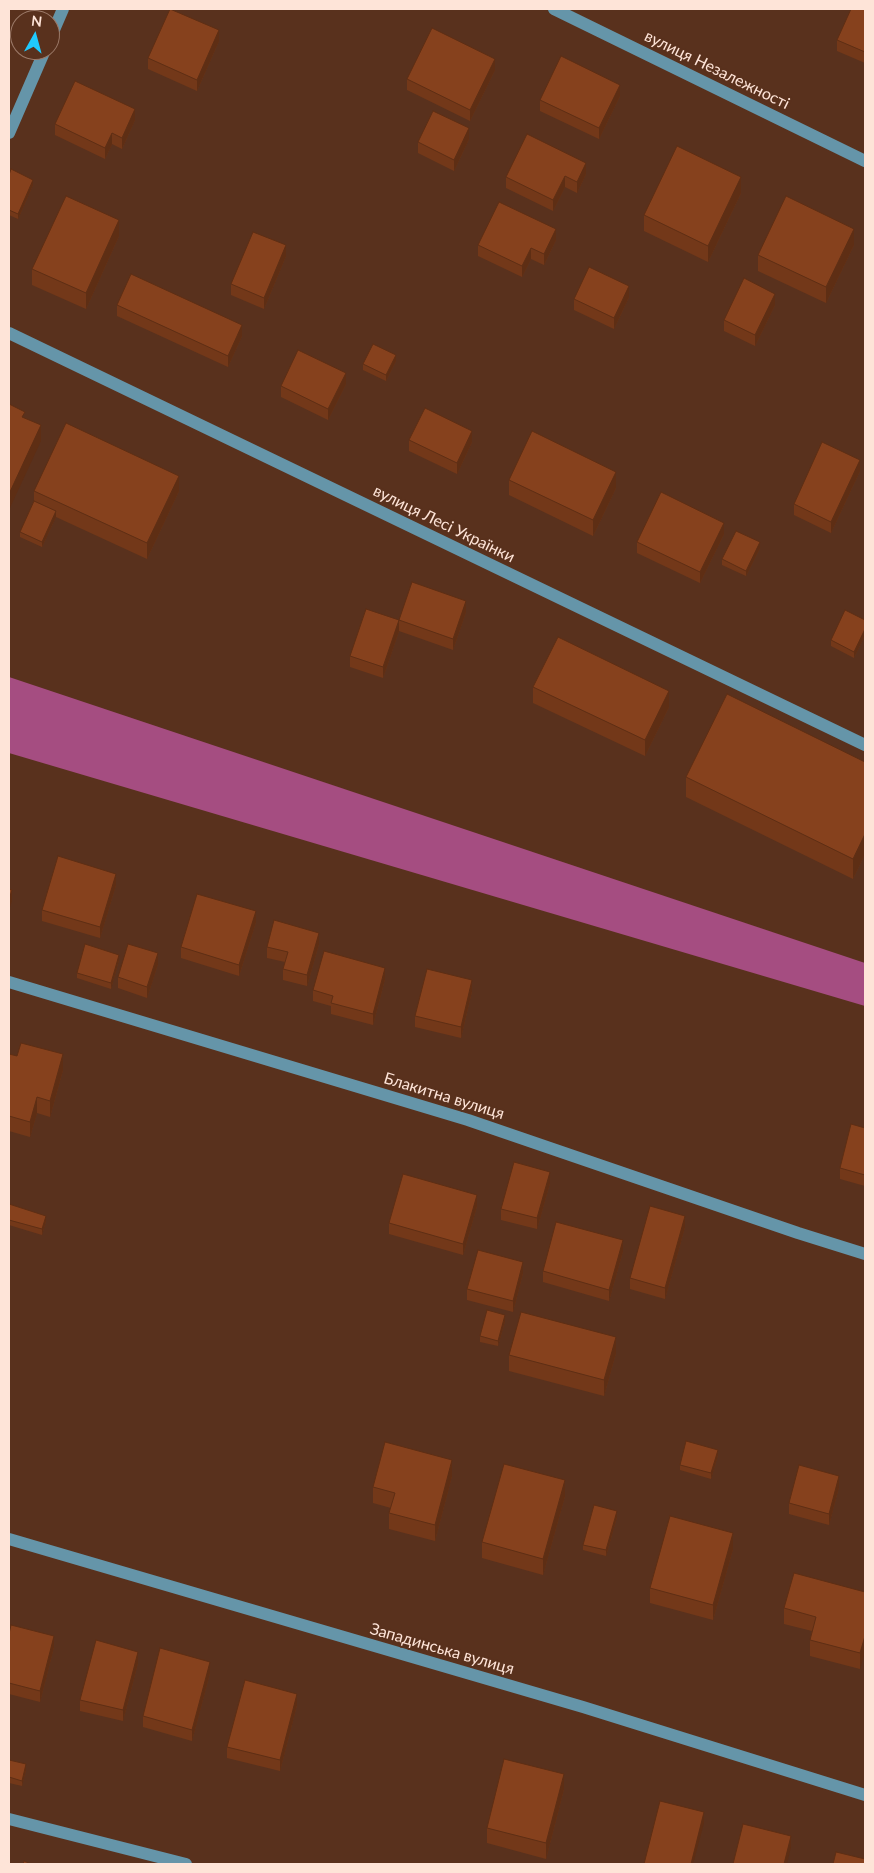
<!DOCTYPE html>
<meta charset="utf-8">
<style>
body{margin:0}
#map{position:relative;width:874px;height:1873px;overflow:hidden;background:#59311d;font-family:Lato,sans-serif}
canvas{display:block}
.frame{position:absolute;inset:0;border:10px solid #fee4d8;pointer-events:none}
.north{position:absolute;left:10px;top:10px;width:50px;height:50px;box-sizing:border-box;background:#59311d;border:1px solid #9b7968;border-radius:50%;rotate:7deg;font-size:14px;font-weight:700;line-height:20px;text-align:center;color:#fee4d8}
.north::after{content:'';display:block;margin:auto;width:18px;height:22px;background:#20c9fd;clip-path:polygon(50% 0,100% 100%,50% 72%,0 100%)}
</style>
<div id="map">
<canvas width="874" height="1873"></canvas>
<div class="frame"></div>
<div class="north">N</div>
</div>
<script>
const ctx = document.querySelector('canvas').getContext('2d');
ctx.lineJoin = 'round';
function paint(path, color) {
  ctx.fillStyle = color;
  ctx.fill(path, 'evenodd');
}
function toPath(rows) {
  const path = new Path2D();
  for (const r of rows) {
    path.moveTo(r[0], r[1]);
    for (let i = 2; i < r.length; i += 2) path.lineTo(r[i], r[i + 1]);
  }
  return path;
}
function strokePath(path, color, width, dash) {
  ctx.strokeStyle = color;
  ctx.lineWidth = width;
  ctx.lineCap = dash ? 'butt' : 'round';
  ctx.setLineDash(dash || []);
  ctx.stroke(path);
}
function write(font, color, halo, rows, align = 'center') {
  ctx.font = font + ' Lato,sans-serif';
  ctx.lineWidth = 4;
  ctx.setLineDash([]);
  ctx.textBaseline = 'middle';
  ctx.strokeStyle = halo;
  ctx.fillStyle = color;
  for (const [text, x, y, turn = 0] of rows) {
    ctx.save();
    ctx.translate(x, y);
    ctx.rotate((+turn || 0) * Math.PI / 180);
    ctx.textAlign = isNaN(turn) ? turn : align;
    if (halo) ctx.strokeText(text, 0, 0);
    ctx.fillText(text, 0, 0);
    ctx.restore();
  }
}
paint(toPath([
 [9,677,865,963,865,1006,9,753]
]), '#a54d81');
strokePath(toPath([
 [554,9,865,161],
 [50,39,63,9],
 [9,133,45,50],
 [9,333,865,745],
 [9,982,468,1120,798,1233,865,1254],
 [9,1539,583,1707,865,1795],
 [9,1819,186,1864]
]), '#6595a9', 12);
paint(toPath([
 [865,9,865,63,837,51,837,40],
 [219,41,197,91,148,69,148,58],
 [495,70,470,121,407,90,407,79],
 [620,96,599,139,540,111,540,100],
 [135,120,122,149,112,144,105,159,55,135,55,124],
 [469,139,454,171,418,153,418,142],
 [586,174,577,193,565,187,553,211,506,188,506,177],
 [9,175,33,185,18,219,9,215],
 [741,193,708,262,644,231,644,215],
 [119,236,86,309,32,285,32,269],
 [556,240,544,265,531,259,522,277,478,256,478,245],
 [854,245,826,303,758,271,758,255],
 [286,256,264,309,231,295,231,284],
 [629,297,614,329,574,310,574,299],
 [117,305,242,336,228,367,117,316],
 [775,305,755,346,724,331,724,320],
 [396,361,386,381,363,370,363,364],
 [346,384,328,420,281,397,281,386],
 [409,440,472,442,457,474,409,451],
 [860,471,831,533,794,515,794,504],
 [509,480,616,488,593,536,509,495],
 [34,491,179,491,147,559,56,517,42,547,20,537,20,532,34,501],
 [724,534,700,583,637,553,637,542],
 [760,548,746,576,722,565,722,559],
 [466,612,453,650,399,631,383,678,350,667,350,656,399,620],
 [865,620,865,635,854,658,831,646,831,640],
 [533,687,669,707,645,756,533,703],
 [865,762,865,854,853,879,686,797,686,777],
 [116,885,100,938,42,921,42,910],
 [256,922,239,976,181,958,181,947],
 [319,944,307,986,283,980,283,969,285,962,267,958,267,947],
 [119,960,111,989,77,978,77,973],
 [158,964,147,998,118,988,118,977],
 [385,979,373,1025,331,1014,331,1006,313,1001,313,990],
 [472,991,461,1038,415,1027,415,1016],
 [9,1054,63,1070,50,1117,37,1113,30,1137,9,1131],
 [865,1128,865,1186,840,1179,840,1168],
 [550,1183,537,1229,501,1220,501,1209],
 [9,1204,46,1221,42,1235,9,1225],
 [477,1206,463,1255,389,1234,389,1223],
 [685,1227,665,1299,630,1289,630,1278],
 [623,1251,609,1301,543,1282,543,1271],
 [523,1273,513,1312,467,1300,467,1289],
 [505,1321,498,1346,480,1342,480,1336],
 [616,1353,604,1396,509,1371,509,1355],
 [718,1455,711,1479,680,1470,680,1465],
 [452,1476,435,1541,389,1529,389,1513,391,1508,373,1503,373,1487],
 [839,1487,829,1525,789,1514,789,1503],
 [565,1496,543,1575,482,1558,482,1542],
 [617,1517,606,1556,583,1550,583,1545],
 [733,1549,713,1620,650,1603,650,1588],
 [865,1592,860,1669,810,1656,810,1640,812,1631,784,1624,784,1608],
 [9,1634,54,1647,40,1702,9,1694],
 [138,1663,123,1721,80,1711,80,1700],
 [210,1673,192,1741,143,1727,143,1716],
 [297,1705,280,1771,227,1758,227,1747],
 [9,1760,26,1770,22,1786,9,1783],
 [564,1789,546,1859,487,1843,487,1828]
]), '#733819');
paint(toPath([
 [219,30,219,41,197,91,197,80],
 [495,59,495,70,470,121,470,110],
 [620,85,620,96,599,139,599,128],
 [135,109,135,120,122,149,122,138],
 [469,128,469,139,454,171,454,160],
 [112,133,112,144,105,159,105,148],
 [586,163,586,174,577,193,577,182],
 [565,176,565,187,553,211,553,200],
 [741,177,741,193,708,262,708,246],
 [33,180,33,185,18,219,18,214],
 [119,220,119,236,86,309,86,293],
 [556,229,556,240,544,265,544,254],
 [854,229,854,245,826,303,826,287],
 [286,245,286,256,264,309,264,298],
 [531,248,531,259,522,277,522,266],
 [629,286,629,297,614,329,614,318],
 [775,294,775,305,755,346,755,335],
 [242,325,242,336,228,367,228,356],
 [396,355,396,361,386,381,386,375],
 [346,373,346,384,328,420,328,409],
 [41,425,41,441,9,510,9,494],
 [472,431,472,442,457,474,457,463],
 [860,460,860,471,831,533,831,522],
 [616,472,616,488,593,536,593,520],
 [179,476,179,491,147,559,147,543],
 [56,511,56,517,42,547,42,542],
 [724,523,724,534,700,583,700,572],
 [760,542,760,548,746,576,746,571],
 [466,601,466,612,453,650,453,639],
 [399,620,399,631,383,678,383,667],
 [865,629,865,635,854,658,854,652],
 [669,691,669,707,645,756,645,740],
 [865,834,865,854,853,879,853,859],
 [116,874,116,885,100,938,100,927],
 [12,890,12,901,9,910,9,899],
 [256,911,256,922,239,976,239,965],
 [319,933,319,944,307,986,307,975],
 [158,953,158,964,147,998,147,987],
 [119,955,119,960,111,989,111,983],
 [385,968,385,979,373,1025,373,1014],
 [472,980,472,991,461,1038,461,1027],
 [63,1054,63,1070,50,1117,50,1101],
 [37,1097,37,1113,30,1137,30,1122],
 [550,1172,550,1183,537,1229,537,1218],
 [477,1195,477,1206,463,1255,463,1244],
 [46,1216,46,1221,42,1235,42,1229],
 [685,1216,685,1227,665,1299,665,1288],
 [623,1240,623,1251,609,1301,609,1290],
 [523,1262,523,1273,513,1312,513,1301],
 [505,1315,505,1321,498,1346,498,1341],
 [616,1337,616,1353,604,1396,604,1380],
 [10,1360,10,1371,9,1374,9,1363],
 [718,1450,718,1455,711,1479,711,1473],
 [452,1460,452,1476,435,1541,435,1525],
 [839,1476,839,1487,829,1525,829,1514],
 [565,1480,565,1496,543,1575,543,1559],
 [617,1511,617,1517,606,1556,606,1550],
 [733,1533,733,1549,713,1620,713,1605],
 [54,1636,54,1647,40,1702,40,1691],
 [865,1636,865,1652,860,1669,860,1653],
 [138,1652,138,1663,123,1721,123,1710],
 [210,1662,210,1673,192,1741,192,1730],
 [297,1694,297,1705,280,1771,280,1760],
 [26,1764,26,1770,22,1786,22,1781],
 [564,1774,564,1789,546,1859,546,1843],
 [704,1812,704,1823,693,1864,691,1864],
 [791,1836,791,1847,787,1864,784,1864]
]), '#5e2e14');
const building = toPath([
 [170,9,219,30,197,80,148,58,170,9],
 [851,9,865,9,865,52,837,40,851,9],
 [432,28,495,59,470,110,407,79,432,28],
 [561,56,620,85,599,128,540,100,561,56],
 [75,81,135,109,122,138,112,133,105,148,55,124,75,81],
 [433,111,469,128,454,160,418,142,433,111],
 [527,134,586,163,577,182,565,176,553,200,506,177,527,134],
 [677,146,741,177,708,246,644,215,677,146],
 [11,169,33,180,18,214,9,210,9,175,11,169],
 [66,196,119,220,86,293,32,269,66,196],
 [786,196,854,229,826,287,758,255,786,196],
 [499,202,556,229,544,254,531,248,522,266,478,245,499,202],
 [253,232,286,245,264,298,231,284,253,232],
 [589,267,629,286,614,318,574,299,589,267],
 [131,274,242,325,228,356,117,305,131,274],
 [744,278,775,294,755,335,724,320,744,278],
 [373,344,396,355,386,375,363,364,373,344],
 [298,350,346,373,328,409,281,386,298,350],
 [9,404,25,412,22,417,41,425,9,494,9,404],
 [425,408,472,431,457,463,409,440,425,408],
 [66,423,179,476,147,543,34,491,66,423],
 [532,431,616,472,593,520,509,480,532,431],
 [822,442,860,460,831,522,794,504,822,442],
 [661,492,724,523,700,572,637,542,661,492],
 [34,501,56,511,42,542,20,532,34,501],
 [736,531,760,542,746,571,722,559,736,531],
 [412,582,466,601,453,639,399,620,412,582],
 [366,609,399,620,383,667,350,656,366,609],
 [845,610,865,620,865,629,854,652,831,640,845,610],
 [558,637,669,691,645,740,533,687,558,637],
 [727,694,865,762,865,834,853,859,686,777,727,694],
 [58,856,116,874,100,927,42,910,58,856],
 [9,889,12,890,9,899,9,889],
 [197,894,256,911,239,965,181,947,197,894],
 [274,920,319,933,307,975,283,969,288,952,267,947,274,920],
 [85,944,119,955,111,983,77,973,85,944],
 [128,944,158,953,147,987,118,977,128,944],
 [324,951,385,968,373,1014,331,1003,333,996,313,990,324,951],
 [427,969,472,980,461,1027,415,1016,427,969],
 [21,1043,63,1054,50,1101,37,1097,30,1122,9,1116,9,1054,17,1056,21,1043],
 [851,1124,865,1128,865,1175,840,1168,851,1124],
 [514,1162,550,1172,537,1218,501,1209,514,1162],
 [403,1174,477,1195,463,1244,389,1223,403,1174],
 [9,1204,46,1216,42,1229,9,1220,9,1204],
 [650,1206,685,1216,665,1288,630,1278,650,1206],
 [556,1222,623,1240,609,1290,543,1271,556,1222],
 [478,1250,523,1262,513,1301,467,1289,478,1250],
 [487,1310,505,1315,498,1341,480,1336,487,1310],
 [521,1312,616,1337,604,1380,509,1355,521,1312],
 [686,1441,718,1450,711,1473,680,1465,686,1441],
 [385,1442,452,1460,435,1525,389,1513,395,1493,373,1487,385,1442],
 [504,1464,565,1480,543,1559,482,1542,504,1464],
 [799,1465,839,1476,829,1514,789,1503,799,1465],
 [594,1505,617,1511,606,1550,583,1545,594,1505],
 [670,1516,733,1533,713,1605,650,1588,670,1516],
 [794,1573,865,1592,865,1636,860,1653,810,1640,816,1617,784,1608,794,1573],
 [11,1625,54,1636,40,1691,9,1683,9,1634,11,1625],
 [96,1640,138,1652,123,1710,80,1700,96,1640],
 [160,1648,210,1662,192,1730,143,1716,160,1648],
 [245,1680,297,1694,280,1760,227,1747,245,1680],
 [504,1759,564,1774,546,1843,487,1828,504,1759],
 [9,1760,26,1764,22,1781,9,1777,9,1760],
 [660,1801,704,1812,691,1864,644,1864,660,1801],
 [743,1824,791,1836,784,1864,733,1864,743,1824],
 [836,1852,865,1859,865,1864,833,1864,836,1852],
 [24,1861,31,1864,23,1864,24,1861]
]);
paint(building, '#86411d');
strokePath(building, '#5e2e14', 1);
write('16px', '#fee4d8', '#59311d', [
 ["вулиця Незалежності",717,70,26],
 ["вулиця Лесі Українки",444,524,26],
 ["Блакитна вулиця",444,1096,17],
 ["Западинська вулиця",442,1649,16]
]);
</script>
